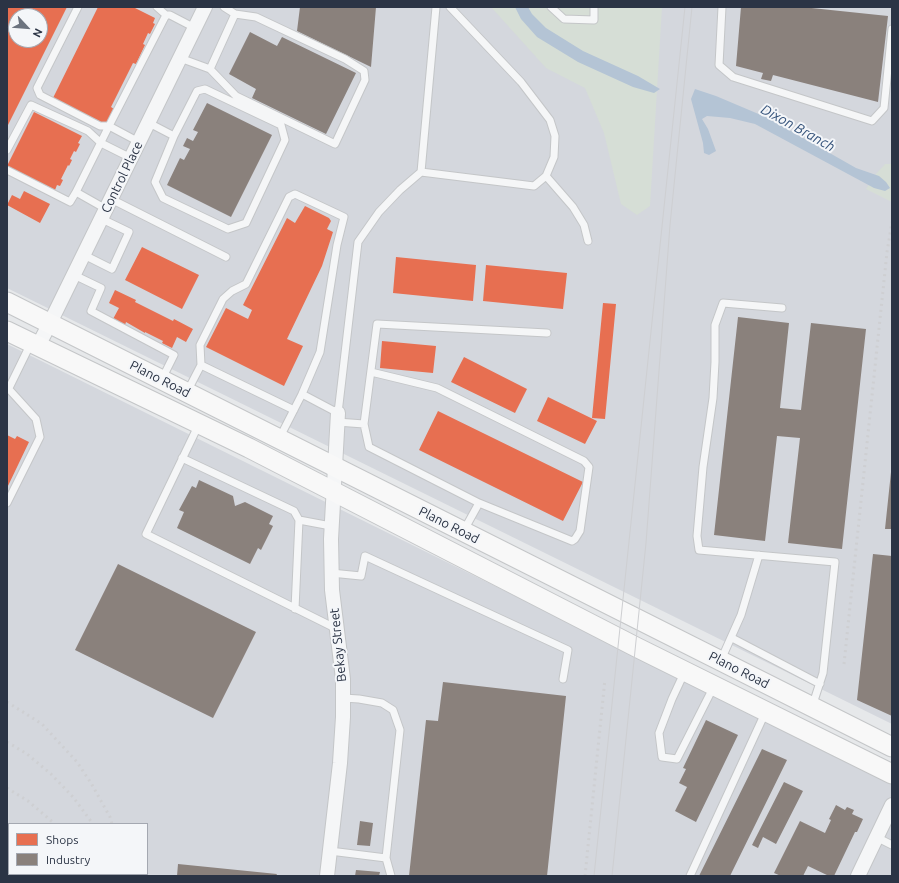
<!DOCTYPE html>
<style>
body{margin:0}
#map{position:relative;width:899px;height:883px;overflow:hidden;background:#e6e8ea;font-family:Ubuntu,sans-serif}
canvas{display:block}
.frame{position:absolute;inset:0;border:8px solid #2b3445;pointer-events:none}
.legend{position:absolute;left:8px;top:823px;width:140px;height:52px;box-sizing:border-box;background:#f4f6f9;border:1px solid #a4a8b1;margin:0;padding:5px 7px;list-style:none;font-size:12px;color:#2b3445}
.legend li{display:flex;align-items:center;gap:8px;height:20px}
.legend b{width:20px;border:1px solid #a4a8b1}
.north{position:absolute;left:8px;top:8px;width:40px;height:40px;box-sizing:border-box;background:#f4f6f9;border:1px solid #a4a8b1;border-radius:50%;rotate:116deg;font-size:11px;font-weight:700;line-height:16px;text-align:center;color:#2b3445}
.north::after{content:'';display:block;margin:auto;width:14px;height:18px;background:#6c737f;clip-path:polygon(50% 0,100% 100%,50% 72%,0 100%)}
</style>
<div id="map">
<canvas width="899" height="883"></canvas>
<div class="frame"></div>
<ul class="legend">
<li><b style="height:11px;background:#e76f51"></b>Shops</li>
<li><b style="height:11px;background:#8a817c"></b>Industry</li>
</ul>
<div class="north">N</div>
</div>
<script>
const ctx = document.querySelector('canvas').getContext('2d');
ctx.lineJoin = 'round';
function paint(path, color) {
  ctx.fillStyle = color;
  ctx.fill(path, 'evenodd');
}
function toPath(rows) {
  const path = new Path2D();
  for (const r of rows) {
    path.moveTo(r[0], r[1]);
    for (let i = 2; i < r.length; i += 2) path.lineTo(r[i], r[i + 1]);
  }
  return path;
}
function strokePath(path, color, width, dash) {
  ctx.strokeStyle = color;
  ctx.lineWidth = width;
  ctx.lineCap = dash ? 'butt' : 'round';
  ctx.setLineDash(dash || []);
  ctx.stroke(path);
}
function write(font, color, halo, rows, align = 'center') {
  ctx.font = font + ' Ubuntu,sans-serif';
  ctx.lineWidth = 4;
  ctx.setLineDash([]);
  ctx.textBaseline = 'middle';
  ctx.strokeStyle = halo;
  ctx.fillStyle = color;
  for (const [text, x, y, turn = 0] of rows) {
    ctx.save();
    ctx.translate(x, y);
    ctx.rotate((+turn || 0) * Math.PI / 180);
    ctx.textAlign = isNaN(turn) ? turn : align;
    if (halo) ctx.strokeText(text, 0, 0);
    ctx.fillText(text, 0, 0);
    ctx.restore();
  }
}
paint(toPath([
 [7,7,892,7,892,724,7,288],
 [16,16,40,16,40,40,16,40],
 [7,344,892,783,892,876,7,876],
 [9,824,147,824,147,874,9,874]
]), '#d4d7dd');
paint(toPath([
 [491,7,662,7,650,206,637,215,621,204,604,133,585,88,546,68],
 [885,164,892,164,892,202,866,189,876,174]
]), '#d6ded6');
paint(toPath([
 [515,7,528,7,532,14,546,28,583,51,638,76,660,89,654,93,633,87,578,62,537,37,521,19],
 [695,89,716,96,768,118,856,168,879,176,886,182,890,188,885,191,874,188,755,124,730,118,707,116,702,119,708,129,716,151,709,155,704,153,703,143,691,99]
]), '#b4c4d5');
paint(toPath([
 [7,7,67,7,7,127],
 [16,16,40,16,40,40,16,40],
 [98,7,133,7,155,18,153,23,155,24,150,34,148,33,143,44,145,45,136,64,133,63,111,107,114,109,107,123,104,122,103,123,53,98],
 [34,112,82,136,78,143,80,144,76,152,74,151,70,159,72,160,69,166,68,165,61,179,63,180,60,186,57,185,55,190,7,166],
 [24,191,50,204,40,223,7,205,12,195,20,199],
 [305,206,329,218,331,221,327,229,333,232,322,266,287,339,303,346,284,386,206,347,226,308,248,319,252,310,243,305,287,218,295,223],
 [142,247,199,275,182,309,125,280],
 [396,257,476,265,473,301,393,293],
 [486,265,567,273,563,309,483,301],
 [115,290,136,300,135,302,173,321,174,319,193,329,186,342,177,337,172,348,162,343,163,341,145,332,145,333,126,322,125,325,113,319,119,308,109,303],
 [603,303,616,304,605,419,592,418],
 [382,341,436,346,433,373,380,368],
 [464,357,527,389,515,413,451,382],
 [548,397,597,421,585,444,537,421],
 [438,411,583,482,563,521,419,450],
 [7,435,15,439,17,436,29,442,7,488]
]), '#e76f51');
paint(toPath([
 [300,7,376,7,371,67,297,31],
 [741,7,802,7,888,16,878,102,773,75,771,81,761,79,763,73,736,66],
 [250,32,277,46,282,37,356,73,326,134,252,98,256,89,229,74],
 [207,103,272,135,231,217,167,185,180,158,184,160,190,149,183,146,187,138,193,141,198,132,193,130],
 [738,317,789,323,780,408,801,410,811,323,866,329,842,549,788,543,800,438,777,436,765,541,714,535],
 [891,472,892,472,892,529,885,529],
 [199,480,233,496,235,506,245,502,273,516,269,524,273,526,261,550,258,548,250,564,177,528,184,512,179,510,192,486,196,488],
 [873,554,892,556,892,716,857,700],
 [118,564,256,632,213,718,75,650],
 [443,682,566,696,547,876,409,876,426,720,438,721],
 [706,720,738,735,696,822,675,811,687,787,679,783,686,769,683,768],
 [762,749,787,760,730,876,699,876],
 [784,782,803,791,776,844,763,837,758,848,752,845],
 [836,805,845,810,847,807,854,810,852,814,863,819,857,832,855,832,834,876,829,876,808,866,803,876,781,876,774,873,800,821,825,833,831,820,829,819],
 [360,821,373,823,370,846,357,845],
 [178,864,277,874,276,876,177,876],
 [356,870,380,872,379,876,355,876]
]), '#8a817c');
const service = toPath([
 [157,7,166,15],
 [551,7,564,19,594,20,594,7],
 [722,7,719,65,733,77,872,121,884,108,892,29],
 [180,58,210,69,235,14,224,7],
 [210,69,236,96,335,144,365,80,364,71,345,59,256,17,235,14],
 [149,123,174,136,197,91,205,89,281,125,285,140,246,223,228,229,163,198,155,182,174,136],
 [139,142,109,126,166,15,170,15,195,28],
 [7,150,31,105,88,131,101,143,131,158],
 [7,170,70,202,76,192,106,209],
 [421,172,534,186,546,176,554,157,555,136,550,120,521,82,450,7],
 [546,176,573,207,584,225,588,241],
 [76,192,109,126,100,126,40,95,37,88,78,7],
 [111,199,226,257],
 [84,255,112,269,129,232,102,219],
 [74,275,101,288,91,311,174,355,162,379],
 [782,308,723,303,715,325,715,362,713,398,703,467,697,536,699,550,835,562,823,673,812,707],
 [201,365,200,345,223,299,232,291,246,284,289,197,295,194,344,217,337,245,320,352,302,394],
 [371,372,437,388,584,461,589,467,580,531,575,539,572,541,479,503],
 [7,387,36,419,40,437,7,503],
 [9,388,31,343],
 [187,392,201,365,294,410],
 [337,422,364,424,377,324,547,333],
 [199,424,146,534,337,629],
 [364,424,369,447,479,503,463,532],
 [279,439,302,394,338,413,358,242,379,212,400,190,421,172,436,7],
 [182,458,294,511,299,520,295,609],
 [299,520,331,526],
 [331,573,361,576,365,556,568,650,563,679],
 [732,638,820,684],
 [721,660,741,615,759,555],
 [685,671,672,699,659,733,662,757,677,759,714,686],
 [343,698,359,699,382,703,393,710,400,730,386,858,391,876],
 [876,837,892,845],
 [330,851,386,858],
 [7,858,9,856],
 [55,874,56,876],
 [690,876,766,711]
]);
const minor = toPath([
 [38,346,50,323,205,7],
 [327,876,340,763,343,717,343,679,332,590,331,539,338,413],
 [858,876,892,805]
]);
const secondary = toPath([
 [7,302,892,747],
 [7,331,249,448,636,647,892,774]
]);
strokePath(service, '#c4c6c8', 9);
strokePath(minor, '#c4c6c8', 16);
strokePath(secondary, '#c4c6c8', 21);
strokePath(service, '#f5f6f7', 7);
strokePath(minor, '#f5f6f7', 14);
strokePath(secondary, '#f8f8f8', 19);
strokePath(toPath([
 [594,876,685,7],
 [612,876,646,543,670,225,692,7]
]), '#cecfd2', 1);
strokePath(toPath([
 [844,664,887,252,892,222],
 [7,702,42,724,77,762,91,783,110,817,112,824],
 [7,742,27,754,51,774,73,797,93,824],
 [7,788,28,801,55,824],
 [93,874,94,876],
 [113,874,113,876],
 [120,874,120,876],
 [585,876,605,679]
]), '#cecfd2', 3, [2, 4]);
write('13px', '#2b3445', '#f4f6f9', [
 ["Control Place",122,177,-64],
 ["Plano Road",160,379,27],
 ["Plano Road",449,525,27],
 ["Bekay Street",338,645,-96],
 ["Plano Road",739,670,27]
]);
write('italic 14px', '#34527a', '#f4f6f9', [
 ["Dixon Branch",798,128,29]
]);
</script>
